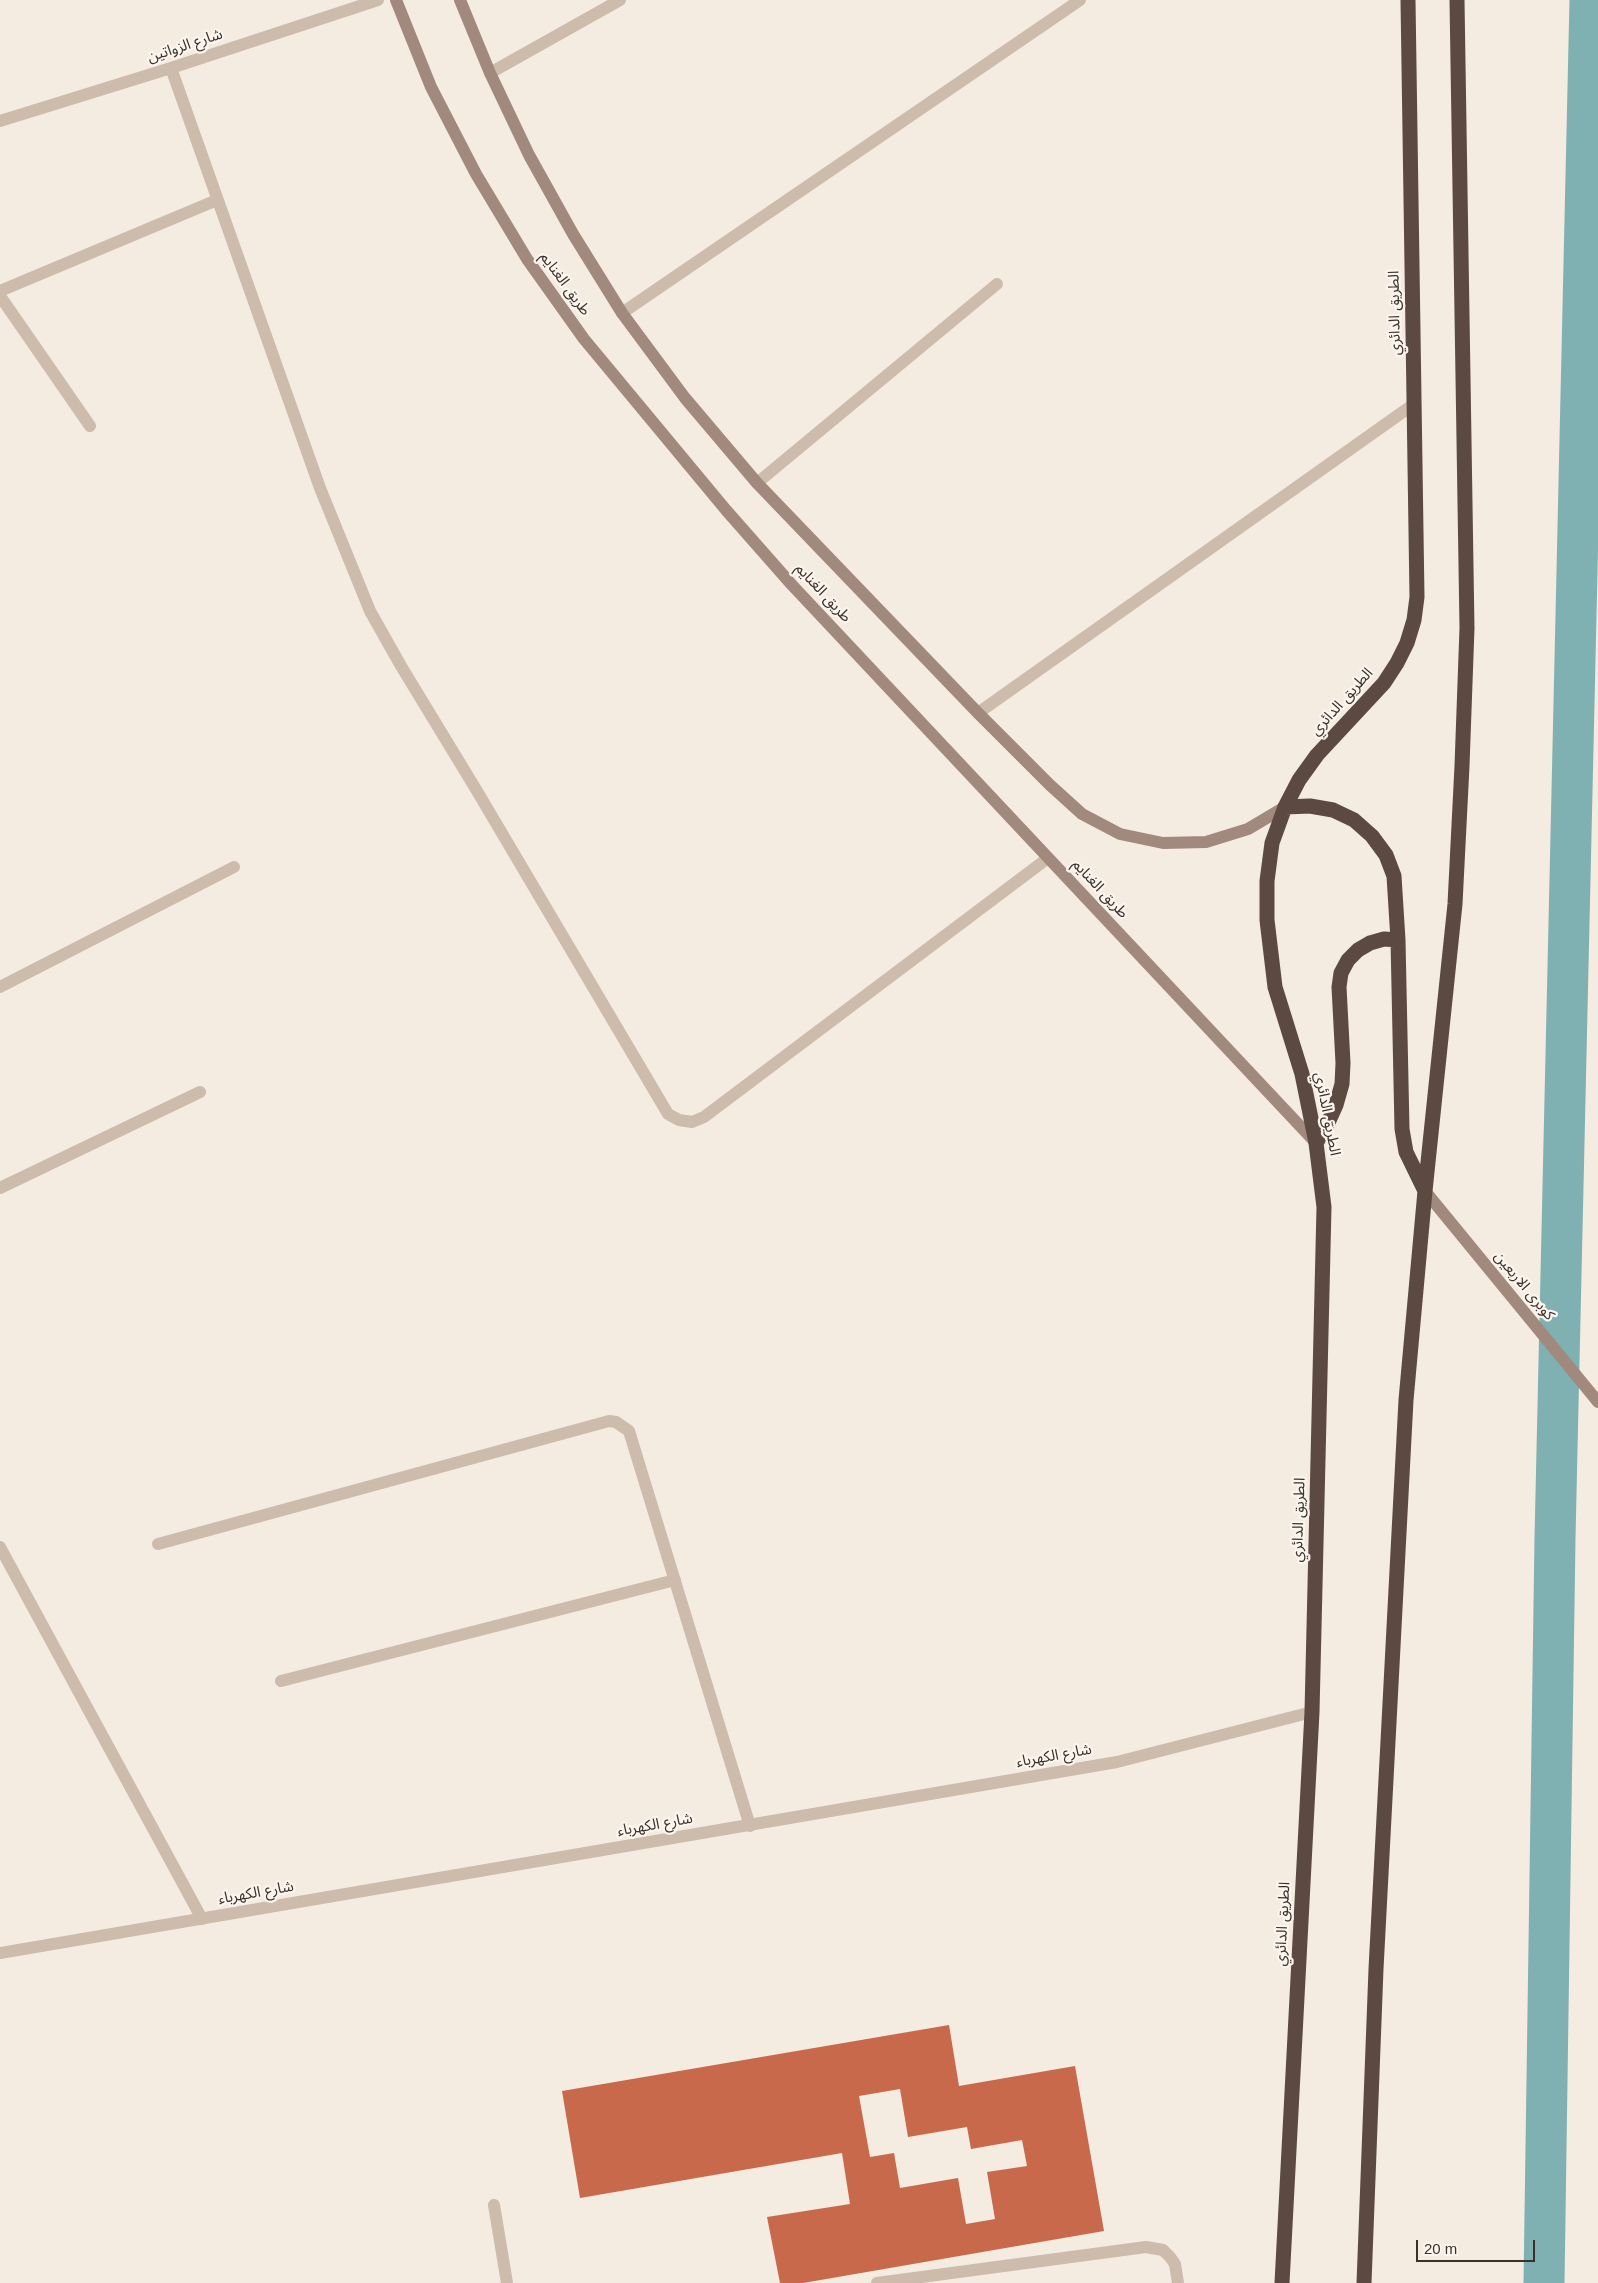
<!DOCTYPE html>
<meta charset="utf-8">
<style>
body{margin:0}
#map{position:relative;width:1598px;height:2283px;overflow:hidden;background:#f4ebe1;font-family:Arial,sans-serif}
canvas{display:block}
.scale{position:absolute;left:1416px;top:2240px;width:119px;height:22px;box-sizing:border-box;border:2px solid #3b302b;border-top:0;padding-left:6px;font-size:15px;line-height:18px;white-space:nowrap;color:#3b302b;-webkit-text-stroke:4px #fbf5ee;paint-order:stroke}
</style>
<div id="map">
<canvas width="1598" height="2283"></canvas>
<div class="scale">20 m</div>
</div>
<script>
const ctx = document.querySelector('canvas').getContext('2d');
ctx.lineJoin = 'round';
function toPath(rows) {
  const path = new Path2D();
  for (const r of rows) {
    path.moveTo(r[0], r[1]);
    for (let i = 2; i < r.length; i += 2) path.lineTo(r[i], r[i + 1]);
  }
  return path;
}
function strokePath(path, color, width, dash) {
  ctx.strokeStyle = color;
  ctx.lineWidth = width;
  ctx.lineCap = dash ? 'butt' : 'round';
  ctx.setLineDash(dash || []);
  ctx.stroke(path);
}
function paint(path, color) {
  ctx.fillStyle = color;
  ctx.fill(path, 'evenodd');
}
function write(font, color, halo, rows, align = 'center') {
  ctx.font = font + ' Arial,"Noto Sans Arabic",sans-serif';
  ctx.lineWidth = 4.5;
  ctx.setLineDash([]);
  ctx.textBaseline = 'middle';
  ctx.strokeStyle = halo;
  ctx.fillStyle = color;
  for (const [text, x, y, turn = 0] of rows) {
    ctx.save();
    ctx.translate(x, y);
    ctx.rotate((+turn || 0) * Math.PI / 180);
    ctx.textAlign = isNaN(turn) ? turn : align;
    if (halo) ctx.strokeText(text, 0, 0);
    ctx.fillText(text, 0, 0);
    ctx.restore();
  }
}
strokePath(toPath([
 [1544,2283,1555,1538,1590,0]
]), '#7fb0b2', 41);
paint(toPath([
 [949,2025,959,2086,1075,2066,1104,2231,803,2283,780,2283,767,2217,850,2204,842,2153,580,2198,562,2091],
 [900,2089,908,2137,967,2127,971,2149,1022,2140,1027,2166,987,2172,995,2219,966,2224,958,2178,900,2188,894,2153,870,2157,859,2096]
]), '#c8694b');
strokePath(toPath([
 [757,483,997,284],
 [494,2205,507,2283],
 [877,2283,1146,2247,1163,2250,1170,2257,1175,2264,1178,2283]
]), '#cdbbac', 12);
strokePath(toPath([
 [171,68,320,488,370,611,401,666,477,791,668,1114,679,1120,692,1122,704,1117,1048,858],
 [490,73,620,0],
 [0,121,171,68,378,0],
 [0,291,217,200],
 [0,296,90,426],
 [622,313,1080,0],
 [978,713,1414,404],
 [0,987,234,867],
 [0,1188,200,1092],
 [158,1544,609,1421,616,1422,629,1431,750,1826],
 [0,1547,202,1919],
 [281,1681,675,1580],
 [0,1953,1117,1762,1312,1712]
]), '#cdbbac', 12);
strokePath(toPath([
 [396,0,431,87,476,174,527,259,584,339,726,510,792,585,1316,1143],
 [460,0,490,73,529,155,573,234,622,313,685,398,757,483,978,713,1050,785,1082,814,1120,834,1163,843,1206,842,1248,829,1285,807],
 [1425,1191,1598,1402]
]), '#a18a7d', 12);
strokePath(toPath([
 [1285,807,1310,806,1333,810,1354,820,1372,836,1386,855,1394,876,1398,940,1402,1129,1406,1152,1425,1191],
 [1316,1143,1327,1125,1336,1105,1342,1084,1343,1063,1339,987,1341,973,1348,960,1358,950,1370,943,1384,939,1398,940],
 [1282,2283,1312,1712,1324,1207,1316,1143,1302,1074,1275,987,1267,920,1267,881,1272,843,1285,807,1299,780,1317,755,1384,683,1397,663,1407,643,1414,620,1417,597,1408,0],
 [1364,2283,1376,1969,1406,1400,1425,1191,1455,904,1462,766,1467,628,1457,0]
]), '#5c4a42', 15);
write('15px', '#3b302b', '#fbf5ee', [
 ["شارع الزواتين",185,46,-18],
 ["طريق الغنايم",565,284,54],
 ["الطريق الدائري",1395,313,-91],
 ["طريق الغنايم",823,593,47],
 ["الطريق الدائري",1342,702,-48],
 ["طريق الغنايم",1100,889,47],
 ["الطريق الدائري",1327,1114,79],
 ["كوبرى الاربعين",1524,1286,50],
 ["الطريق الدائري",1299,1520,-88],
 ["شارع الكهرباء",1054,1756,-10],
 ["شارع الكهرباء",655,1825,-10],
 ["شارع الكهرباء",256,1893,-10],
 ["الطريق الدائري",1283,1924,-87]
]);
</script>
